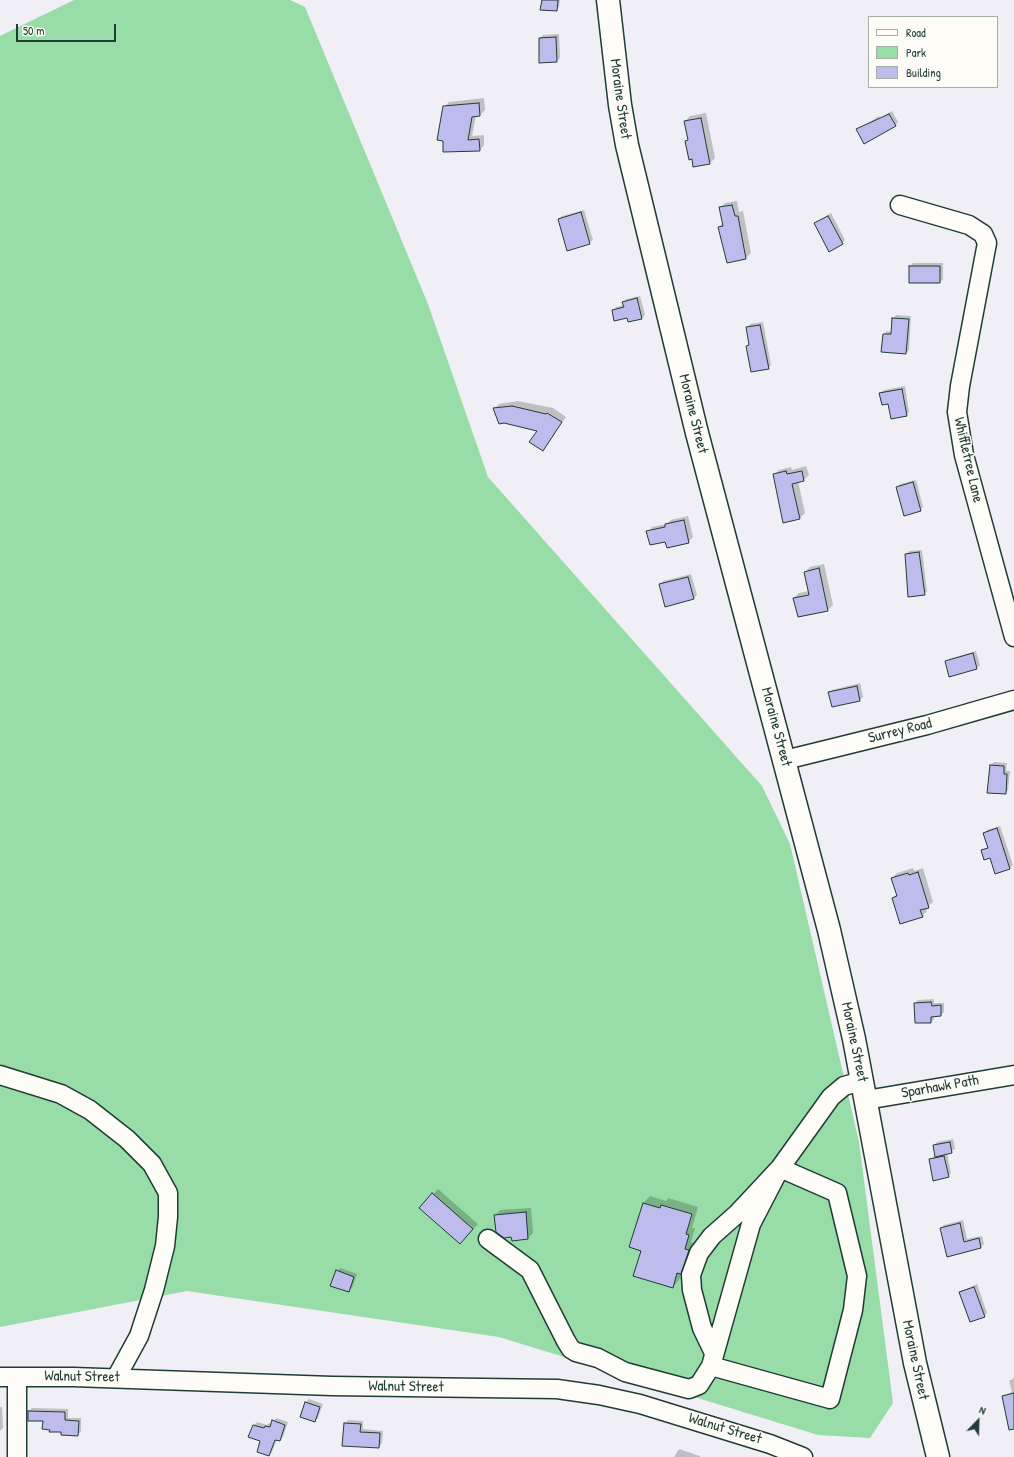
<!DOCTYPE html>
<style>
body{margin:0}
#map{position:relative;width:1014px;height:1457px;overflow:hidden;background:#f0eff5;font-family:"Patrick Hand",sans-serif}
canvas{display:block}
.legend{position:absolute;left:868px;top:16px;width:130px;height:72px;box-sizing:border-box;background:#fdfcf7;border:1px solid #a4b0a9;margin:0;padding:5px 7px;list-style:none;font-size:12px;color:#1f3d34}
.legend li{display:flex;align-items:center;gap:8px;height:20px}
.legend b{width:20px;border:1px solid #a4b0a9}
.north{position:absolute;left:958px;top:1401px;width:40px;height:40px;-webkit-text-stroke:3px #fdfcf7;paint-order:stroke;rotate:23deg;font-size:11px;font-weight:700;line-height:16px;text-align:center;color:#1f3d34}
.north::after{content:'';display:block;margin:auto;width:14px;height:18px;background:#1f3d34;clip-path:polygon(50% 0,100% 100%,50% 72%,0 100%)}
.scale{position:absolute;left:16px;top:24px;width:100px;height:18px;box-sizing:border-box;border:2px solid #1f3d34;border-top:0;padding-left:5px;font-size:12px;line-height:14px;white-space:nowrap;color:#1f3d34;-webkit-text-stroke:3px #fdfcf7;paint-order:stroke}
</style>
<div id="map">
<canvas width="1014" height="1457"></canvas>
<ul class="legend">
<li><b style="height:5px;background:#fdfcf7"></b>Road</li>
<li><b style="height:11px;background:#98dca7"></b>Park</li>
<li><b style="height:11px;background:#bebbed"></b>Building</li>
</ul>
<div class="north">N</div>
<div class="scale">50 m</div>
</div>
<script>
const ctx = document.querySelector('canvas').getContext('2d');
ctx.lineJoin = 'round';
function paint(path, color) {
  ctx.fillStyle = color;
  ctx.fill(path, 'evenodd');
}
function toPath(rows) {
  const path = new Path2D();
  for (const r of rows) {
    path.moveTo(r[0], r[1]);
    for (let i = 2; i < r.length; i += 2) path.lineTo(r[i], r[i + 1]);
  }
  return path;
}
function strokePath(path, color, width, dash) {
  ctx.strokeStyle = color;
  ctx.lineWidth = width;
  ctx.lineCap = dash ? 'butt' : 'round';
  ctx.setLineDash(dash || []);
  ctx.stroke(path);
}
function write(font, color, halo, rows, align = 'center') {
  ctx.font = font + ' "Patrick Hand",sans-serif';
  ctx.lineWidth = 3;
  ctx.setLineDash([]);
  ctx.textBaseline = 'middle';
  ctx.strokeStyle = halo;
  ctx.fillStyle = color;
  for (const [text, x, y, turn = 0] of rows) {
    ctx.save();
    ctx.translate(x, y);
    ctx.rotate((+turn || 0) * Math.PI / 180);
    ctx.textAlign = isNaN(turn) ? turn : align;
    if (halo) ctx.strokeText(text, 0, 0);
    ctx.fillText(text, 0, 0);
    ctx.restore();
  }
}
paint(toPath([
 [74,0,290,0,305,7,428,304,488,477,762,786,790,844,859,1142,893,1403,870,1438,818,1435,499,1337,187,1291,0,1327,0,36]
]), '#98dca7');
paint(toPath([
 [543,0,560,0,559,7,556,10],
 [559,34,560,58,557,61,540,38,543,35],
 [484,98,485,110,480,115,476,115,472,136,484,135,484,145,480,150,444,151,444,107,449,102],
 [892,111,898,122,895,126,857,130,879,116,880,118],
 [706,113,715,158,710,163,693,158,686,142,689,139,685,121,690,116],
 [737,201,739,212,743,211,751,253,746,258,728,262,719,227,723,223,720,208,725,203],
 [584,210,593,240,589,243,559,219,562,216],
 [831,213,845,240,842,243,815,223],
 [913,263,943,263,943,279,940,282,910,266],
 [640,296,645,315,642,318,627,317,613,311,616,307,624,305,623,302,627,299],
 [896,315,911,316,909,350,906,353,884,334,887,331,892,332,893,319],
 [763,322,771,365,768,368,747,346,750,343,747,328,750,324],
 [905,386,909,412,906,415,889,403,880,393,884,390],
 [518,401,553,408,566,417,543,450,538,430,494,409,499,404],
 [806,466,809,475,804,480,798,481,805,513,800,518,784,522,774,475,779,470,791,467,792,470],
 [916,480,923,507,920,510,897,487,900,484],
 [688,516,693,537,688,542,666,541,648,532,652,527,667,524,671,520],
 [922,550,927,591,924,594,906,555,909,551],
 [824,564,833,605,828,610,794,598,799,593,809,591,805,572,810,567],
 [691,574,697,595,693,599,660,585,663,581],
 [976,651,980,665,977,668,950,676,946,662,949,659],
 [860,683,863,697,860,700,833,706,829,693,832,690],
 [994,762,1007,763,1006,771,1010,771,1008,790,1005,793,991,765],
 [1000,826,1013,865,1010,868,996,873,991,857,982,851,988,847,984,833,987,830],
 [913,868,914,871,923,868,933,902,926,908,927,911,922,916,893,898,897,894,892,878,897,873],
 [934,999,934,1003,944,1003,944,1012,941,1015,934,1016,934,1019,931,1022,915,1003,918,1000],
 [953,1139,955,1149,947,1153,951,1173,948,1176,930,1159,936,1156,934,1145,937,1142],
 [438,1189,478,1224,465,1238,420,1208],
 [650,1196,666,1201,668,1198,698,1207,692,1228,695,1228,691,1242,695,1244,687,1266,682,1272,679,1280,673,1287,642,1250,643,1203],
 [531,1208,533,1233,528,1238,512,1236,495,1215,500,1210],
 [963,1220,967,1239,982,1236,984,1244,981,1247,947,1255,941,1228,944,1225],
 [340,1268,357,1274,352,1288,348,1291,337,1271],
 [977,1284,987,1313,984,1316,960,1292],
 [1014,1378,1014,1414,1003,1396,1012,1392,1009,1381],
 [309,1399,323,1404,318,1418,315,1421,306,1402],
 [0,1407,2,1407,3,1428,0,1431],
 [32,1408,68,1409,68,1418,81,1418,81,1431,78,1435,51,1429,44,1421,28,1411],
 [276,1418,288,1422,283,1437,279,1440,277,1439,272,1452,269,1455,262,1440,250,1437,254,1425,257,1422,267,1425,269,1423,272,1424],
 [348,1420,363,1421,363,1429,383,1431,382,1443,379,1447,345,1423],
 [679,1449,700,1456,700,1457,674,1457]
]), '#0003');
const building = toPath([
 [542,0,558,0,557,11,540,10,542,0],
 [556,37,557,62,539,63,539,38,556,37],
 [479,103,480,116,472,117,468,140,479,139,480,151,443,152,443,141,437,140,443,106,479,103],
 [889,114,896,126,864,144,856,129,889,114],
 [701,118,710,164,693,167,692,159,689,160,685,141,688,140,684,121,701,118],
 [732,205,735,216,738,216,746,259,727,263,718,227,723,226,719,207,732,205],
 [581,212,590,244,567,251,558,219,581,212],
 [828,216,843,244,829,252,814,223,828,216],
 [909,266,940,266,940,283,909,283,909,266],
 [637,298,642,319,628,322,627,318,614,321,612,310,624,307,622,302,637,298],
 [892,318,909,319,906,354,881,352,883,334,891,334,892,318],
 [760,325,769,369,751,372,746,346,749,345,746,327,760,325],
 [902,389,907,416,891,419,888,404,882,405,879,393,902,389],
 [512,406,546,414,547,413,562,422,543,451,529,442,537,431,504,423,499,424,493,408,512,406],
 [786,471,787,474,802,471,804,481,792,484,800,519,783,523,773,474,786,471],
 [913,482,921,511,904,516,896,487,913,482],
 [684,520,689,543,667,548,665,542,650,545,646,531,665,527,665,524,684,520],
 [919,552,925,595,908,597,905,554,919,552],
 [819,568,828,611,798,617,793,598,809,595,804,572,819,568],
 [688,577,694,599,665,607,659,584,688,577],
 [973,653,977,669,949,677,945,661,973,653],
 [857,686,860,701,832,707,828,692,857,686],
 [990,765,1004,766,1004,774,1007,774,1006,794,987,793,990,765],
 [997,828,1010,869,995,874,990,858,984,860,981,850,988,848,983,833,997,828],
 [918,872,929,908,920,910,923,917,900,924,892,898,897,896,891,878,908,873,909,875,918,872],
 [931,1002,932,1006,941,1005,941,1016,931,1017,931,1023,915,1023,914,1003,931,1002],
 [950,1142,952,1153,935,1157,933,1145,950,1142],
 [944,1156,949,1177,933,1181,929,1159,944,1156],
 [432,1193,473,1229,460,1244,419,1208,432,1193],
 [643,1203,660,1208,661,1205,692,1214,686,1234,689,1235,685,1249,689,1250,681,1274,677,1273,673,1288,633,1276,641,1251,629,1247,643,1203],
 [526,1212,528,1239,512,1241,511,1237,504,1238,496,1232,494,1215,526,1212],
 [960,1223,964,1242,979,1238,981,1248,947,1257,940,1228,960,1223],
 [336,1270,354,1277,349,1292,330,1286,336,1270],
 [974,1287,985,1317,970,1322,959,1292,974,1287],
 [1014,1393,1014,1429,1009,1430,1002,1396,1014,1393],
 [305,1402,320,1407,315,1422,300,1417,305,1402],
 [28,1411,65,1412,65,1420,79,1421,78,1436,61,1435,61,1432,49,1432,50,1430,42,1429,43,1421,28,1421,28,1411],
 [272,1420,285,1425,280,1441,275,1440,269,1456,257,1452,260,1441,248,1437,253,1425,264,1428,265,1426,270,1427,272,1420],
 [344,1423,361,1424,360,1432,380,1433,379,1448,342,1446,344,1423]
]);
paint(building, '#bebbed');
strokePath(building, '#1f3d34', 1);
const minor = toPath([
 [900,205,969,225,983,234,987,243,960,386,957,412,964,455,1014,637],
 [785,760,927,725,1014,700],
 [0,1075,61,1094,90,1110,127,1139,152,1164,168,1193,168,1217,165,1246,154,1290,139,1336,116,1378],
 [866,1100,1014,1075],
 [780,1168,837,1193,857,1276,853,1310,830,1399,711,1366,751,1224,780,1168],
 [488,1239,530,1270,566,1341,571,1349,576,1352,598,1358,625,1372,689,1389,699,1385,711,1366],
 [714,1353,702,1328,692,1290,691,1275,699,1253,712,1236,738,1213,780,1168,831,1097,844,1086,862,1081],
 [0,1377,73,1377,332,1386,557,1389,599,1395,640,1404,770,1444,803,1457],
 [17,1377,17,1457]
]);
const major = toPath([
 [608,0,620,105,627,145,697,433,829,930,854,1039,915,1363,938,1457]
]);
strokePath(minor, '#1f3d34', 21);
strokePath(major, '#1f3d34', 25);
strokePath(minor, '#fdfcf7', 18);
strokePath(major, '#fdfcf7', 22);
write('15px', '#1f3d34', '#fdfcf7', [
 ["Moraine Street",620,99,82],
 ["Moraine Street",693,414,76],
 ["Whiffletree Lane",968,460,77],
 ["Moraine Street",776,727,75],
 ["Surrey Road",900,731,-14],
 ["Moraine Street",854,1042,78],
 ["Sparhawk Path",940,1087,-10],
 ["Moraine Street",915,1360,78],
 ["Walnut Street",82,1377,1],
 ["Walnut Street",406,1387,1],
 ["Walnut Street",725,1429,17]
]);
</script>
